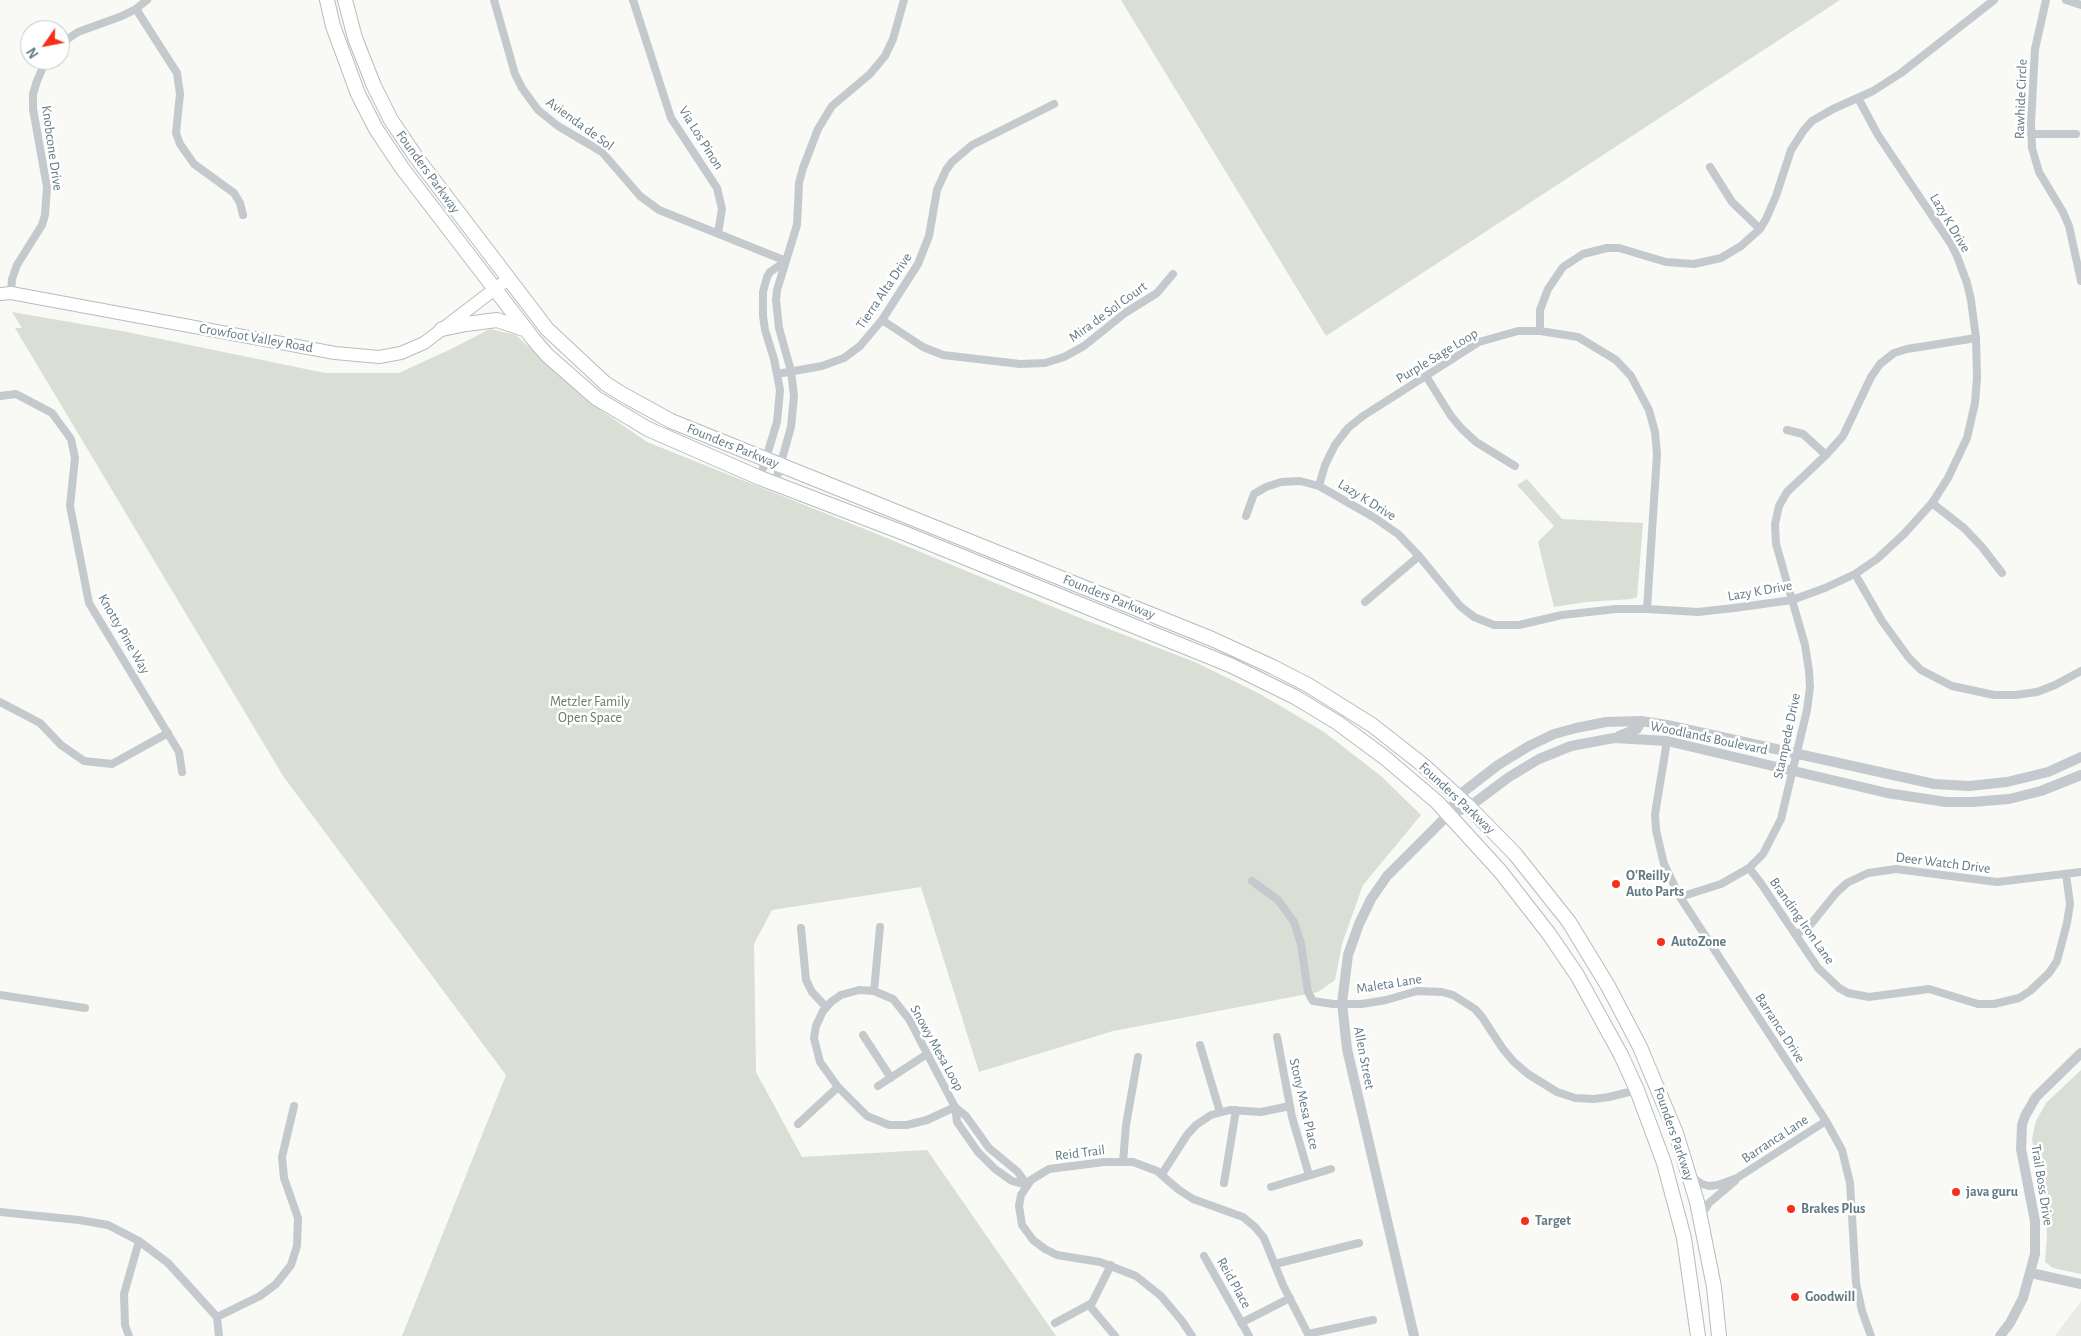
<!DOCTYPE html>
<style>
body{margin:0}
#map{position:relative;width:2081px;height:1336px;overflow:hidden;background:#f9f9f6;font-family:"Alegreya Sans",sans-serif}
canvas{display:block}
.north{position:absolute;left:20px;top:20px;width:50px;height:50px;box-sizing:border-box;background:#fff;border:1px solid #c0cace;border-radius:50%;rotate:237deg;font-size:14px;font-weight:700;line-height:20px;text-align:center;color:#617a84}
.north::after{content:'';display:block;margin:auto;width:18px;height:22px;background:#f63019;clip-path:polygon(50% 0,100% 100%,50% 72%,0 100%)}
</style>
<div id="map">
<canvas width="2081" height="1336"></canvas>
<div class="north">N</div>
</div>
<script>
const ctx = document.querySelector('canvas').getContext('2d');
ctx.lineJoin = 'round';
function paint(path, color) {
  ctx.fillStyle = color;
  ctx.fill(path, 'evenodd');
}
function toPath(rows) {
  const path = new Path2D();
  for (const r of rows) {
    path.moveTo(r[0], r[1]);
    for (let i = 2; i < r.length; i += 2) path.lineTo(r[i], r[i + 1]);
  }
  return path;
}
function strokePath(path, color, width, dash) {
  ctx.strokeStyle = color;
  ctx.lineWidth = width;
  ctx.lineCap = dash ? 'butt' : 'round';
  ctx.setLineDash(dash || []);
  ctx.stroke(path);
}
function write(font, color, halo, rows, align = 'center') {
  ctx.font = font + ' "Alegreya Sans",sans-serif';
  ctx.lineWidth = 5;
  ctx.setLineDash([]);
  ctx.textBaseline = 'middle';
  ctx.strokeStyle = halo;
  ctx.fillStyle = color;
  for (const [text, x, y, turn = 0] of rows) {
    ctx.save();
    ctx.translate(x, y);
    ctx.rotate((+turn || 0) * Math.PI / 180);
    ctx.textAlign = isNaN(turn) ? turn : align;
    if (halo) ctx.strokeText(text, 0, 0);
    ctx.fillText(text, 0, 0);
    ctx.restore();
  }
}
paint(toPath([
 [2081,1301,2081,1336,2055,1336]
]), '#eaeae9');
paint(toPath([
 [1121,0,1840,0,1326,336],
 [12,312,127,332,325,373,399,373,451,349,490,329,516,335,586,400,647,442,877,534,1075,616,1195,662,1260,694,1324,732,1381,776,1421,815,1363,885,1342,944,1335,980,1318,992,1113,1031,979,1072,921,887,772,910,754,944,756,1072,802,1157,927,1150,1056,1336,402,1336,506,1075,283,776,15,328,22,328],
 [1527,479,1562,519,1643,523,1637,597,1632,599,1586,602,1554,607,1538,542,1554,526,1517,485],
 [2081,1070,2081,1274,2053,1268,2045,1262,2047,1237,2045,1208,2032,1139,2036,1121,2046,1103]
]), '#d9dfd4');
const primary = toPath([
 [0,294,11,293,335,353,379,357,401,353,424,343,508,279]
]);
const trunk = toPath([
 [327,0,333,26,358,94,376,129,402,168,534,340,547,355,596,398,648,429,760,478,904,533,1230,665,1295,697,1338,723,1384,757,1437,802,1500,871,1549,934,1577,975,1621,1055,1637,1090,1664,1163,1684,1238,1698,1336],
 [345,0,355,38,374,86,391,120,416,157,547,329,606,384,622,394,671,421,1212,639,1273,667,1308,685,1372,725,1423,765,1469,807,1515,854,1569,922,1608,986,1640,1047,1676,1133,1697,1202,1714,1287,1719,1336],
 [442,329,466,324,497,320,524,329]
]);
strokePath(primary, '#b6bdc0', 14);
strokePath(trunk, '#b6bcbe', 16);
strokePath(toPath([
 [494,0,515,74,522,88,538,110,558,126,602,152,640,196,659,210,786,261],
 [633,0,671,118,717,188,722,209,718,233],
 [2046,0,2035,49,2031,123,2032,148,2039,172,2063,212,2069,226,2081,281],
 [2066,0,2081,5],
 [136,9,177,73,180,94,176,133,180,144,194,164,234,193,240,203,243,215],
 [60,44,78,32,122,16,136,9,147,0],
 [2031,134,2076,134],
 [1710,167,1732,202,1760,229],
 [11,293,12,279,17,265,42,225,45,215,47,187,33,109,33,94,37,81,46,60],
 [882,320,923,347,943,355,1020,364,1045,363,1064,357,1084,346,1125,313,1157,293,1173,274],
 [1540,331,1540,310,1548,289,1563,267,1583,254,1607,248,1619,248,1666,262,1694,264,1721,258,1741,246,1760,229,1766,219,1776,196,1791,150,1804,130,1812,121,1833,109,1873,91,1901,73,1994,0],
 [777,374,822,366,844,358,860,346,882,320,918,264,929,236,937,190,946,170,952,162,972,145,1054,104],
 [1426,376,1451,416,1462,429,1476,442,1515,466],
 [0,396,16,394,52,413,71,439,75,458,70,506,89,603,179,752,182,772],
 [1787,430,1803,434,1826,455],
 [760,478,777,422,780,390,774,359,765,330,763,316,763,292,767,277,770,272,786,261],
 [775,484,791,427,794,396,791,371,779,328,776,300,777,290,797,225,799,183,803,168,818,129,832,106,870,74,885,56,893,39,904,0],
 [1319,486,1325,465,1335,445,1348,428,1363,416,1479,342,1518,331,1540,331,1578,337,1616,360,1631,376,1649,410,1655,432,1657,454,1647,609],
 [1932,503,1964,528,1982,547,2002,573],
 [1246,516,1254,494,1266,487,1281,482,1300,481,1319,486,1375,518,1398,534,1419,556,1460,606,1474,617,1494,625,1519,625,1562,615,1616,609,1647,609,1698,612,1734,608,1792,600,1825,588,1855,574,1877,559,1904,534,1932,503,1948,478,1967,438,1975,403,1977,378,1976,338,1971,300,1967,283,1957,256,1951,244,1878,135,1858,98],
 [1855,574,1882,621,1909,658,1921,670,1952,686,1994,695,2015,695,2037,692,2055,685,2081,671],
 [1365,602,1419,556],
 [0,702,40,723,61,745,84,761,112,764,168,733],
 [1667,741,1655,814,1656,830,1664,864,1680,897,1826,1121,1842,1150,1850,1183,1856,1283,1862,1311,1871,1336],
 [1749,868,1760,882,1818,968,1839,988,1848,993,1869,997,1929,989,1978,1004,1994,1004,2019,998,2030,991,2049,973,2057,961,2067,923,2070,904,2066,874],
 [1252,881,1278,900,1294,922,1301,944,1308,992,1313,1001,1333,1004,1362,1004,1386,1000,1417,991,1442,992,1453,995,1475,1009,1482,1017,1503,1049,1514,1062,1528,1074,1557,1092,1575,1098,1594,1099,1609,1097,1637,1090],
 [1680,897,1721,884,1749,868,1763,854,1781,819,1807,710,1810,687,1809,671,1805,645,1776,544,1775,524,1779,506,1787,492,1826,455,1843,436,1871,377,1880,364,1894,353,1907,349,1976,338],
 [801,928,806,980,812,992,826,1007],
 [1796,935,1811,924,1836,893,1847,883,1868,873,1896,869,1997,882,2081,872],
 [874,991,880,927],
 [0,995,85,1008],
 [863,1035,891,1078],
 [1277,1037,1292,1117,1309,1175],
 [1200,1045,1220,1112],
 [878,1086,927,1054],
 [955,1107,927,1120,907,1125,889,1125,867,1116,838,1087,820,1062,814,1038,816,1026,823,1011,831,1002,841,995,859,990,874,991,893,999,909,1019,955,1107,966,1116,989,1148,1018,1172,1027,1185],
 [955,1107,957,1122,978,1152,995,1169,1012,1181,1027,1185],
 [798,1124,838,1087],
 [1123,1162,1126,1125,1138,1057],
 [1162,1174,1187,1135,1196,1125,1211,1115,1230,1110,1261,1112,1290,1106],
 [1690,1176,1702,1184,1709,1186,1718,1185,1737,1178,1826,1121],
 [1224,1183,1236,1110],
 [1271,1187,1331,1169],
 [0,1212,79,1220,108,1225,139,1241,168,1263,217,1317,219,1336],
 [1701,1215,1709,1203,1735,1181],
 [1204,1256,1249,1336],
 [1275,1264,1359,1243],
 [1089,1305,1115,1336],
 [217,1317,260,1296,276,1284,291,1265,297,1246,298,1218,284,1178,282,1157,294,1106],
 [1055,1323,1092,1303,1111,1265],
 [1241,1323,1290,1298],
 [1308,1334,1373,1320],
 [129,1336,125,1325,124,1294,139,1241],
 [1192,1336,1182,1321,1161,1296,1136,1276,1100,1262,1057,1255,1045,1249,1033,1240,1022,1225,1019,1206,1021,1195,1031,1180,1049,1169,1104,1162,1133,1162,1157,1171,1179,1190,1193,1199,1243,1217,1255,1227,1264,1238,1283,1285,1309,1336]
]), '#c3c9cc', 8);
strokePath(toPath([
 [1619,736,1637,729,1641,721],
 [1449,814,1469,807,1509,777,1539,759,1571,746,1614,738,1667,741,1887,793,1946,802,1972,802,2009,799,2041,791,2081,775],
 [2031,1273,2081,1284],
 [1414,1336,1347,1049,1342,1003,1348,955,1359,924,1371,899,1387,876,1449,814,1458,796,1498,765,1529,746,1554,734,1576,728,1606,722,1641,721,1667,725,1934,784,1969,786,2007,782,2048,772,2081,757],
 [2000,1336,2010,1323,2023,1298,2035,1254,2035,1221,2021,1149,2022,1125,2025,1116,2036,1097,2081,1053]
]), '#c3c9cc', 10);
strokePath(primary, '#fff', 12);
strokePath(trunk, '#fff', 14);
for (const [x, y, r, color] of [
 [1616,884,5,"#f63019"],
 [1661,942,5,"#f63019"],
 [1956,1192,5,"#f63019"],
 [1791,1209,5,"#f63019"],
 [1525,1221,5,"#f63019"],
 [1795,1297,5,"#f63019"]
]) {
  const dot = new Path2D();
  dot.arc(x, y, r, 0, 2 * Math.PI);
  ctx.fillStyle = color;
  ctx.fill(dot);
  strokePath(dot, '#fff', 2);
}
write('14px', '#617a84', '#fff', [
 ["Rawhide Circle",2021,99,-88],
 ["Avienda de Sol",580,124,36],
 ["Via Los Pinon",701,138,58],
 ["Knobcone Drive",52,148,82],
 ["Founders Parkway",428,172,54],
 ["Lazy K Drive",1950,223,59],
 ["Tierra Alta Drive",884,291,-56],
 ["Mira de Sol Court",1108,312,-36],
 ["Crowfoot Valley Road",256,338,10],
 ["Purple Sage Loop",1437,356,-31],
 ["Founders Parkway",733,446,22],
 ["Lazy K Drive",1367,500,32],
 ["Lazy K Drive",1760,591,-10],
 ["Founders Parkway",1109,597,22],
 ["Knotty Pine Way",124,634,60],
 ["Stampede Drive",1787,736,-78],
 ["Woodlands Boulevard",1709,738,12],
 ["Founders Parkway",1457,798,43],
 ["Deer Watch Drive",1943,863,7],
 ["Branding Iron Lane",1802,921,55],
 ["Maleta Lane",1389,984,-9],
 ["Barranca Drive",1780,1028,57],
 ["Snowy Mesa Loop",937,1048,61],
 ["Allen Street",1364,1058,79],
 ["Stony Mesa Place",1304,1104,77],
 ["Founders Parkway",1674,1134,71],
 ["Barranca Lane",1775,1139,-33],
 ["Reid Trail",1080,1153,-7],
 ["Trail Boss Drive",2042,1185,81],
 ["Reid Place",1234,1283,61]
]);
write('14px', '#697b60', '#fff', [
 ["Metzler Family",590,702],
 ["Open Space",590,718]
]);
write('bold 14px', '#617a84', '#fff', [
 ["O'Reilly",1626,876],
 ["Auto Parts",1626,892],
 ["AutoZone",1671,942],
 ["java guru",1966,1192],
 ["Brakes Plus",1801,1209],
 ["Target",1535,1221],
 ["Goodwill",1805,1297]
], 'left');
</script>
